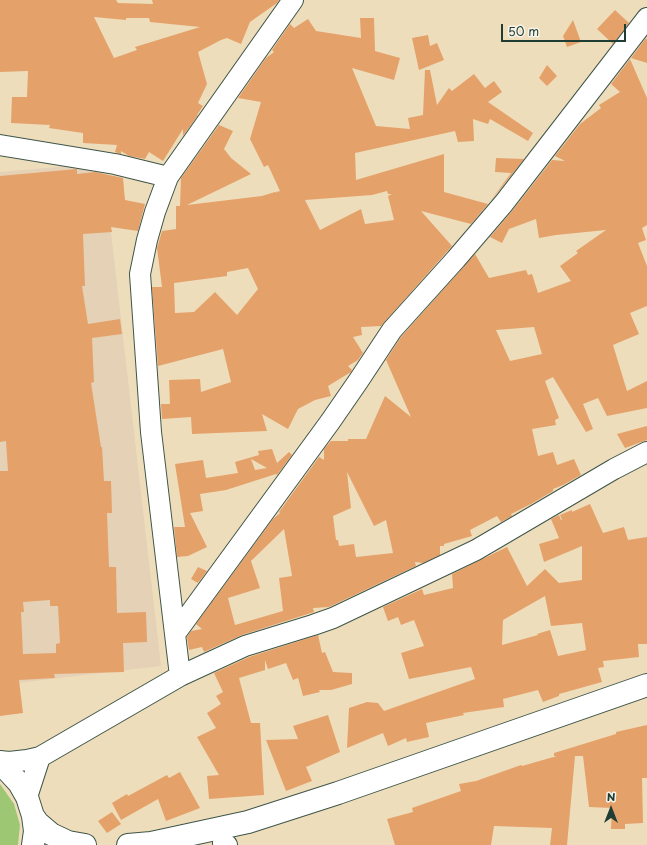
<!DOCTYPE html>
<style>
body{margin:0}
#map{position:relative;width:647px;height:845px;overflow:hidden;background:#edb;font-family:"Playpen Sans",sans-serif}
canvas{display:block}
.north{position:absolute;left:591px;top:789px;width:40px;height:40px;-webkit-text-stroke:3px #f7f3e8;paint-order:stroke;rotate:0deg;font-size:11px;font-weight:700;line-height:16px;text-align:center;color:#1f3d34}
.north::after{content:'';display:block;margin:auto;width:14px;height:18px;background:#1f3d34;clip-path:polygon(50% 0,100% 100%,50% 72%,0 100%)}
.scale{position:absolute;left:501px;top:24px;width:125px;height:18px;box-sizing:border-box;border:2px solid #1f3d34;border-top:0;padding-left:5px;font-size:12px;line-height:14px;white-space:nowrap;color:#1f3d34;-webkit-text-stroke:3px #f7f3e8;paint-order:stroke}
</style>
<div id="map">
<canvas width="647" height="845"></canvas>
<div class="north">N</div>
<div class="scale">50 m</div>
</div>
<script>
const ctx = document.querySelector('canvas').getContext('2d');
ctx.lineJoin = 'round';
function paint(path, color) {
  ctx.fillStyle = color;
  ctx.fill(path, 'evenodd');
}
function toPath(rows) {
  const path = new Path2D();
  for (const r of rows) {
    path.moveTo(r[0], r[1]);
    for (let i = 2; i < r.length; i += 2) path.lineTo(r[i], r[i + 1]);
  }
  return path;
}
function strokePath(path, color, width, dash) {
  ctx.strokeStyle = color;
  ctx.lineWidth = width;
  ctx.lineCap = dash ? 'butt' : 'round';
  ctx.setLineDash(dash || []);
  ctx.stroke(path);
}
paint(toPath([
 [103,163,161,666,0,685,0,172]
]), '#e5d1b6');
paint(toPath([
 [0,784,14,804,20,825,18,845,0,845]
]), '#9ec773');
paint(toPath([
 [0,0,116,0,118,3,153,4,152,0,279,0,277,3,250,22,241,44,227,38,221,40,198,52,207,84,198,103,203,106,197,115,198,115,183,136,183,129,163,161,149,152,145,159,129,156,121,151,121,154,115,152,117,145,83,143,83,133,49,128,50,125,11,123,12,97,27,97,28,71,0,72],
 [94,17,126,20,126,18,149,18,150,22,200,27,135,47,137,50,114,58],
 [615,10,629,23,613,44,597,29],
 [360,18,374,18,375,51,400,58,394,80,352,68,376,126,410,129,408,118,423,115,425,70,430,70,437,105,449,88,452,91,474,74,485,88,494,81,502,92,488,102,533,133,528,141,490,119,488,124,473,119,474,141,458,142,455,131,355,153,356,180,444,154,444,192,488,204,471,224,421,211,452,246,381,326,361,327,362,335,353,337,363,353,358,360,348,366,352,370,351,372,328,386,331,396,315,400,298,409,288,429,262,414,267,431,192,434,191,417,162,419,161,404,170,404,169,380,200,379,201,392,231,382,223,349,158,366,152,287,162,287,157,248,162,231,176,229,176,206,180,206,181,178,219,125,233,131,224,149,231,158,251,174,187,205,262,196,275,192,277,193,276,192,280,191,268,165,264,167,250,139,261,102,238,98,266,58,274,52,272,50,290,24,294,28,308,19,316,31,361,38],
 [387,191,388,194,392,194,388,196,394,220,365,224,361,209,320,230,305,200,372,195],
 [248,268,258,289,237,315,215,292,194,312,175,313,174,283,227,276,227,272],
 [573,20,581,42,567,47,563,36],
 [428,35,430,46,437,43,444,60,419,70,412,38],
 [646,38,647,40,647,63,631,58],
 [630,59,647,98,647,225,642,228,646,240,638,243,647,266,647,306,630,313,639,334,613,345,627,391,647,381,647,408,607,416,598,398,583,404,593,429,586,432,553,377,545,381,559,418,555,420,556,425,532,429,538,456,553,452,557,465,574,459,581,475,563,485,553,489,553,491,531,504,511,514,512,516,501,522,497,516,470,530,472,536,444,544,444,546,440,546,440,555,423,563,415,562,416,566,329,607,313,608,314,612,242,635,204,652,202,647,189,650,187,637,191,631,202,629,196,624,273,519,280,513,279,512,319,457,324,460,324,449,331,441,348,441,348,439,366,439,385,396,411,417,386,360,401,337,475,254,489,278,526,270,528,275,532,274,538,293,571,281,560,266,578,253,576,251,606,230,556,235,539,238,536,219,509,229,502,243,490,237,513,210,552,160,565,161,555,156,580,124,601,108,599,105,620,92,611,84],
 [534,327,542,354,510,361,496,330],
 [347,472,374,526,386,520,393,553,356,557,354,544,339,546,338,540,336,540,333,516,351,508],
 [284,529,292,576,279,578,283,611,235,625,228,598,260,588,251,561],
 [547,65,557,76,547,86,539,78],
 [496,158,524,159,489,203,511,173,495,172],
 [77,169,77,174,95,172,123,178,125,200,145,204,138,231,111,227,112,232,83,234,85,286,82,286,88,324,120,319,122,334,92,338,94,382,91,383,101,447,102,447,104,481,111,481,112,513,107,513,109,567,116,567,117,613,146,612,147,642,123,643,124,672,54,674,55,678,19,680,23,713,0,716,0,471,8,471,6,441,0,442,0,176],
 [50,600,50,606,58,606,60,643,56,644,56,653,23,654,21,612,24,612,23,602],
 [647,426,647,440,625,448,617,434],
 [272,449,277,463,289,452,292,455,277,475,276,474,226,490,200,494,203,511,190,513,207,547,188,556,177,557,174,527,185,527,175,464,203,460,206,478,238,473,235,462,259,455,258,451],
 [251,459,267,468,255,470],
 [590,504,603,533,624,527,628,540,647,537,647,644,638,644,639,657,603,661,604,667,598,668,602,682,559,694,559,696,543,702,538,690,503,699,504,707,463,713,464,715,426,723,429,737,407,742,406,738,388,746,383,733,347,748,349,708,367,702,378,703,384,711,475,679,471,667,409,679,401,653,424,646,414,620,401,625,398,617,388,621,383,607,422,589,424,595,453,588,452,574,507,547,527,586,545,569,559,583,582,580,582,546,544,562,539,544,559,538,551,519,559,515,561,520,562,520,560,515,572,510,572,512],
 [545,596,551,626,582,623,586,650,558,656,550,630,537,634,538,635,502,645,503,620],
 [198,567,207,571,198,583,191,579],
 [318,635,322,653,325,652,333,672,352,673,352,684,331,690,319,690,320,692,303,696,298,678,293,680,286,663,268,669,265,660,265,670,239,678,251,723,260,723,264,795,209,799,207,776,219,775,197,737,216,728,207,713,221,704,216,696,223,692,214,673,249,657],
 [328,715,340,752,306,767,312,781,286,791,266,740,298,739,293,726],
 [647,725,647,778,642,778,643,823,625,824,625,829,611,829,612,808,589,807,583,756,575,756,567,845,550,845,552,828,494,826,491,845,395,845,387,819,413,812,412,808,461,791,459,784,476,781,521,765,522,766,557,756,554,756,554,753,616,734,616,732],
 [180,772,200,808,166,821,158,799,121,820,112,803,127,794,128,796,167,775,169,778],
 [112,812,121,824,107,833,98,821]
]), '#e5a16a');
const minor = toPath([
 [0,145,115,164,168,177],
 [175,634,330,422,359,380,392,330,456,259,504,203,647,18],
 [180,676,151,432,140,274,147,240,155,212,168,177,293,0],
 [0,761,9,762,27,760,40,757,180,676,245,646,313,625,333,618,476,550,614,469,647,452],
 [27,797,40,757],
 [223,843,227,845]
]);
const highway = toPath([
 [0,766,7,770,19,783,27,797,33,816,35,831,33,845],
 [33,816,38,823,51,834,68,842,85,845],
 [128,845,151,843,248,822,338,793,647,685]
]);
strokePath(minor, '#3e5548', 22);
strokePath(highway, '#3e5548', 24);
strokePath(minor, '#fff', 20);
strokePath(highway, '#fff', 22);
</script>
